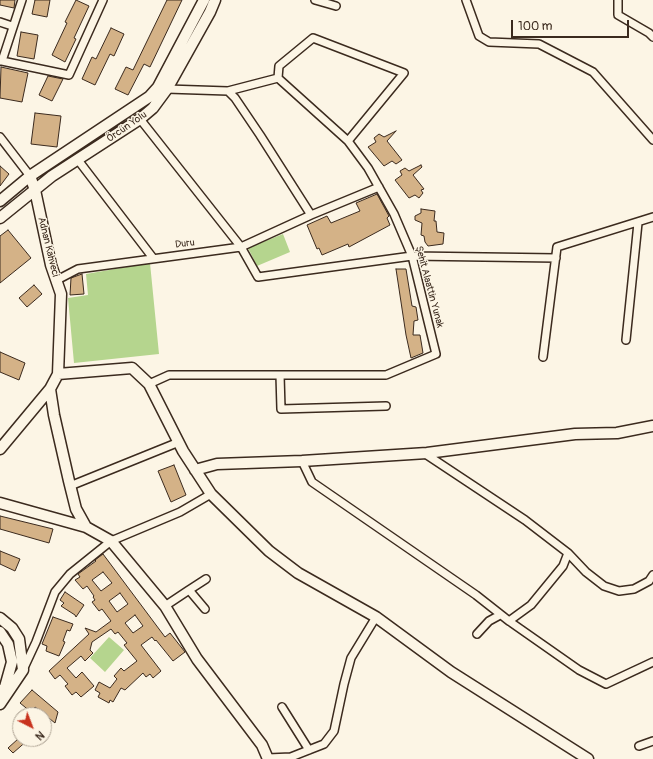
<!DOCTYPE html>
<meta charset="utf-8">
<style>
body{margin:0}
#map{position:relative;width:653px;height:759px;overflow:hidden;background:#fcf5e5;font-family:Pangolin,sans-serif}
canvas{display:block}
.north{position:absolute;left:12px;top:707px;width:40px;height:40px;box-sizing:border-box;background:#fcf5e5;border:1px solid #afa495;border-radius:50%;rotate:138deg;font-size:11px;font-weight:700;line-height:16px;text-align:center;color:#3b2a1e}
.north::after{content:'';display:block;margin:auto;width:14px;height:18px;background:#c8321e;clip-path:polygon(50% 0,100% 100%,50% 72%,0 100%)}
.scale{position:absolute;left:511px;top:20px;width:118px;height:18px;box-sizing:border-box;border:2px solid #3b2a1e;border-top:0;padding-left:5px;font-size:12px;line-height:14px;white-space:nowrap;color:#3b2a1e;-webkit-text-stroke:3px #fcf5e5;paint-order:stroke}
</style>
<div id="map">
<canvas width="653" height="759"></canvas>
<div class="north">N</div>
<div class="scale">100 m</div>
</div>
<script>
const ctx = document.querySelector('canvas').getContext('2d');
ctx.lineJoin = 'round';
function paint(path, color) {
  ctx.fillStyle = color;
  ctx.fill(path, 'evenodd');
}
function toPath(rows) {
  const path = new Path2D();
  for (const r of rows) {
    path.moveTo(r[0], r[1]);
    for (let i = 2; i < r.length; i += 2) path.lineTo(r[i], r[i + 1]);
  }
  return path;
}
function strokePath(path, color, width, dash) {
  ctx.strokeStyle = color;
  ctx.lineWidth = width;
  ctx.lineCap = dash ? 'butt' : 'round';
  ctx.setLineDash(dash || []);
  ctx.stroke(path);
}
function write(font, color, halo, rows, align = 'center') {
  ctx.font = font + ' Pangolin,sans-serif';
  ctx.lineWidth = 3;
  ctx.setLineDash([]);
  ctx.textBaseline = 'middle';
  ctx.strokeStyle = halo;
  ctx.fillStyle = color;
  for (const [text, x, y, turn = 0] of rows) {
    ctx.save();
    ctx.translate(x, y);
    ctx.rotate((+turn || 0) * Math.PI / 180);
    ctx.textAlign = isNaN(turn) ? turn : align;
    if (halo) ctx.strokeText(text, 0, 0);
    ctx.fillText(text, 0, 0);
    ctx.restore();
  }
}
paint(toPath([
 [283,234,290,252,257,266,248,248],
 [150,263,159,354,74,363,68,298,88,295,86,274],
 [109,637,124,650,105,672,90,658]
]), '#b5d58e');
const building = toPath([
 [0,0,15,0,14,8,0,5,0,0],
 [35,0,50,0,47,17,32,14,35,0],
 [76,0,89,6,74,38,76,39,65,62,52,55,67,23,65,22,76,0],
 [167,0,182,0,150,67,144,64,128,95,115,89,126,67,133,70,167,0],
 [111,28,124,34,114,56,110,54,95,85,82,79,92,57,96,59,111,28],
 [21,32,38,35,34,59,17,56,21,32],
 [1,67,28,73,22,102,0,98,1,67],
 [48,76,63,79,52,101,39,95,48,76],
 [35,113,61,116,57,147,31,144,35,113],
 [396,131,387,141,402,160,396,164,392,161,384,166,368,147,376,142,374,138,379,134,384,137,396,131],
 [421,165,422,167,413,175,424,189,421,190,423,193,419,198,415,195,409,198,395,180,402,175,400,171,405,168,409,171,421,165],
 [0,166,9,174,0,186,0,166],
 [377,194,389,216,387,218,390,225,349,247,348,244,322,255,319,248,317,249,307,225,327,216,331,223,360,211,356,203,377,194],
 [421,209,435,211,434,221,436,221,437,232,444,233,443,244,428,246,425,242,424,236,421,235,422,223,415,220,415,216,421,213,421,209],
 [8,230,31,258,0,283,0,236,8,230],
 [396,269,406,269,412,306,416,307,418,320,414,321,413,335,420,335,423,353,411,358,406,335,396,269],
 [82,274,84,294,70,295,71,278,82,274],
 [34,285,42,294,27,307,19,298,34,285],
 [0,352,25,363,19,380,0,372,0,352],
 [174,465,186,495,171,502,158,471,174,465],
 [0,516,53,529,49,543,0,529,0,516],
 [0,551,20,559,15,571,0,564,0,551],
 [103,554,165,637,170,633,185,652,173,661,156,640,155,641,152,637,141,645,161,671,153,678,150,674,146,677,143,673,125,690,121,688,113,702,110,700,109,703,98,697,100,693,95,690,99,682,110,688,117,679,114,676,121,668,124,671,137,661,124,645,127,643,118,632,115,634,111,629,92,642,90,650,93,653,85,661,81,656,67,668,76,678,82,672,94,686,81,697,76,692,72,695,65,686,68,684,60,675,55,679,49,671,89,634,85,628,96,632,111,621,102,609,99,611,92,602,95,600,93,597,94,596,87,586,83,589,75,580,80,577,78,574,96,561,95,560,103,554],
 [103,572,112,583,101,591,92,580,103,572],
 [120,593,128,604,117,612,109,601,120,593],
 [135,615,143,626,133,633,125,623,135,615],
 [65,592,84,605,76,617,75,615,61,606,64,603,60,600,65,592],
 [53,617,73,624,70,631,67,630,63,641,65,642,59,656,46,651,47,646,42,644,53,617],
 [32,690,58,712,55,723,35,707,31,712,20,703,32,690],
 [18,739,29,739,13,753,8,748,18,739]
]);
paint(building, '#d4b287');
strokePath(building, '#3b2a1e', 1);
const street = toPath([
 [315,0,336,6],
 [466,0,479,36,489,42,539,44,593,72,653,140],
 [618,0,618,15,649,33,653,37],
 [0,22,12,26],
 [0,61,2,61,22,0],
 [2,61,69,75,103,0],
 [278,78,279,66,313,38,404,73,348,141],
 [140,119,241,247,258,277,412,256,556,258],
 [0,137,30,176],
 [78,160,153,258],
 [311,215,379,187],
 [57,280,78,269,241,247,311,215,260,135,235,98,228,91,167,89],
 [626,340,638,223],
 [543,357,557,247,653,217],
 [280,375,281,409,386,406],
 [149,384,169,375,386,375,436,354,412,256,394,214,368,168,348,141,278,78,228,91],
 [424,453,525,520,568,553,586,572,604,586,619,591,634,589,649,581,653,575],
 [302,461,312,482,476,595,509,621,531,605,563,566,568,553],
 [70,486,179,442],
 [189,590,206,579],
 [165,606,189,590,205,609],
 [509,621,579,670,606,684,653,662],
 [477,634,489,621,500,615],
 [23,670,36,642,55,592,70,574,111,541,180,512,211,494],
 [282,707,309,750],
 [639,746,653,741],
 [268,758,291,757,324,744,334,731,344,684,351,658,376,617]
]);
const secondary = toPath([
 [0,201,30,176,149,97,158,87,204,0],
 [0,218,52,176,140,119,153,108,167,89,210,12,215,0],
 [58,374,132,368,149,384,183,451,211,494,269,551,298,573,376,617,451,672,588,759],
 [50,389,54,415,69,481,76,509,86,527],
 [0,449,50,389,58,374,61,294,51,265,35,190,30,176],
 [195,470,217,464,302,461,427,453,575,434,617,433,653,426],
 [0,503,86,527,111,541,165,606,197,659,262,745,268,759],
 [0,618,12,628,19,639,23,670,0,704],
 [0,632,8,644,12,662,5,687,0,693]
]);
strokePath(street, '#3b2a1e', 10);
strokePath(secondary, '#3b2a1e', 13);
strokePath(street, '#fcf5e5', 7);
strokePath(secondary, '#fcf5e5', 10);
write('10px', '#3b2a1e', '#fcf5e5', [
 ["Örcün Yolu",127,127,-35],
 ["Duru",185,244,-7],
 ["Adnan Kahveci",48,247,76],
 ["Şehit Alaattin Yunak",429,287,75]
]);
</script>
